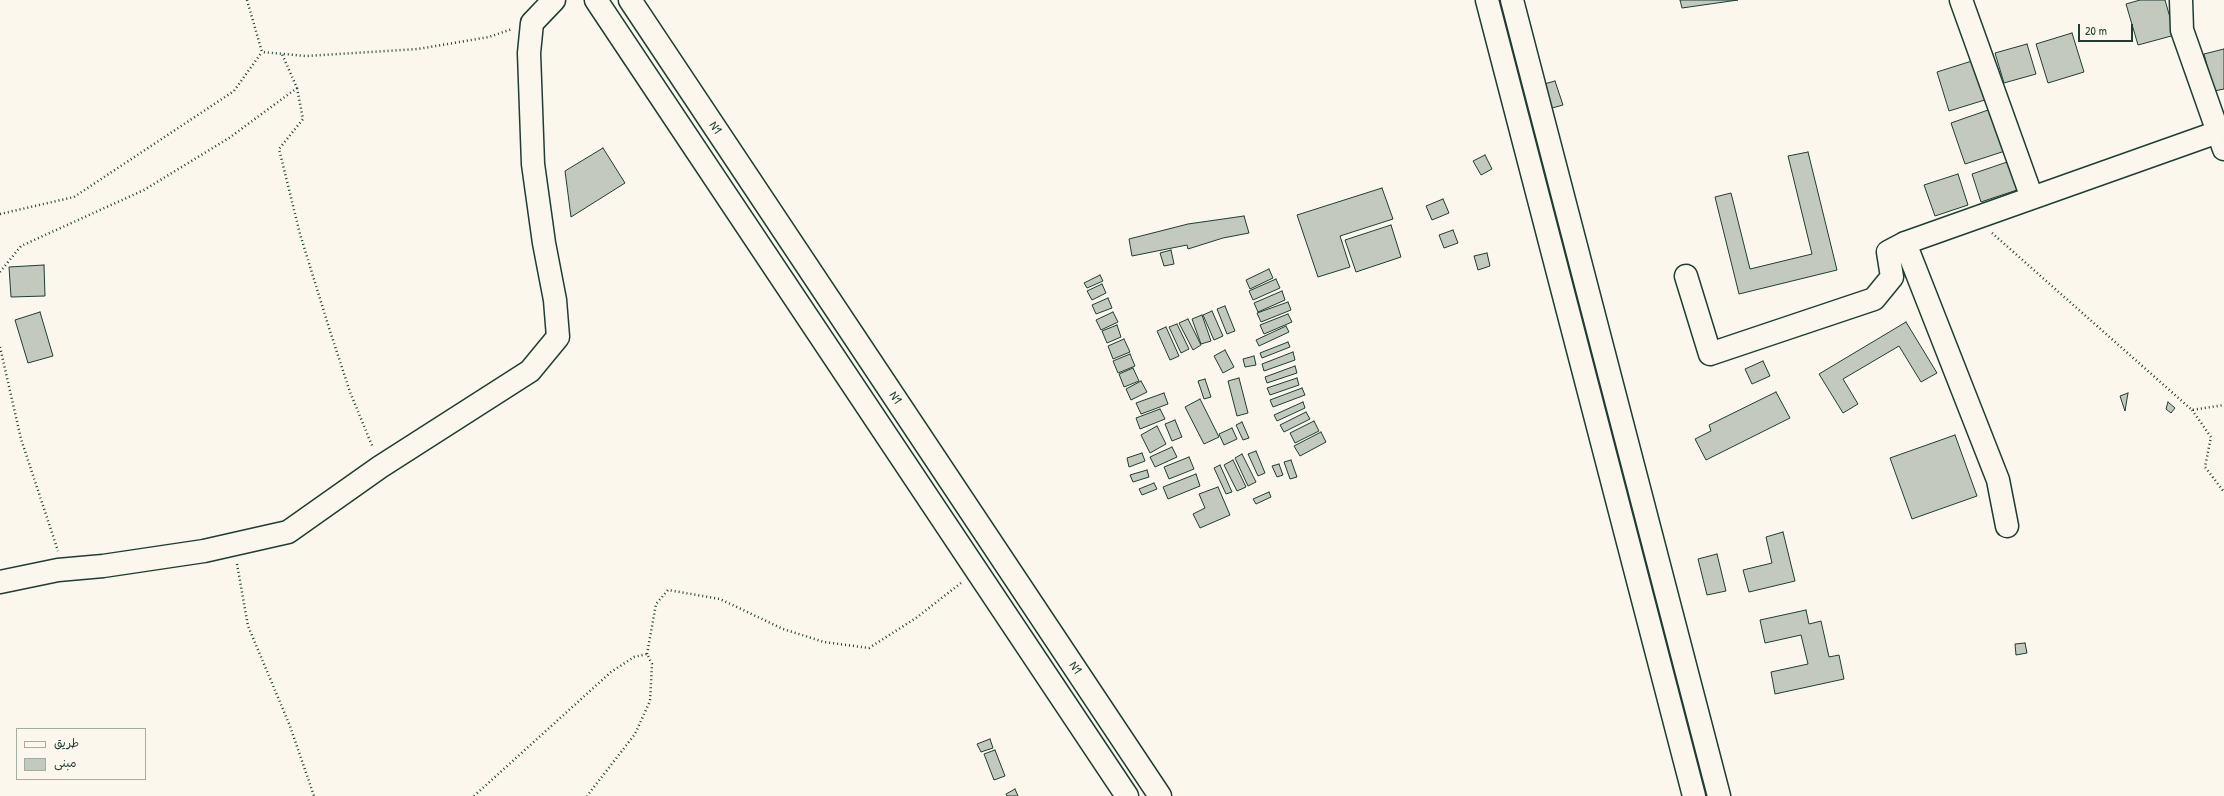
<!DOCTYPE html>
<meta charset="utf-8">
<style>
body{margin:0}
#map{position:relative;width:2224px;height:796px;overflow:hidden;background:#fbf7ec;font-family:"Patrick Hand","Playpen Sans Arabic",sans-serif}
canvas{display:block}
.legend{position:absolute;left:16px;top:728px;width:130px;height:52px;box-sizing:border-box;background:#fbf7ec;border:1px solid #a3ada2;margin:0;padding:5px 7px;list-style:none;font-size:12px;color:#1f3d34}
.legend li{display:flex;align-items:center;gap:8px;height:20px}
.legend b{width:20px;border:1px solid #a3ada2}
.scale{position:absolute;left:2078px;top:24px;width:55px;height:18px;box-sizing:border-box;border:2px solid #1f3d34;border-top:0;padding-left:5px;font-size:12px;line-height:14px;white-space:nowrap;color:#1f3d34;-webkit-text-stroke:3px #fbf7ec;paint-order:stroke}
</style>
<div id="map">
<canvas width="2224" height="796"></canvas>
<ul class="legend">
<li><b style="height:5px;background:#fbf7ec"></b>طريق</li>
<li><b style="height:11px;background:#c4c9be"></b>مبنى</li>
</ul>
<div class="scale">20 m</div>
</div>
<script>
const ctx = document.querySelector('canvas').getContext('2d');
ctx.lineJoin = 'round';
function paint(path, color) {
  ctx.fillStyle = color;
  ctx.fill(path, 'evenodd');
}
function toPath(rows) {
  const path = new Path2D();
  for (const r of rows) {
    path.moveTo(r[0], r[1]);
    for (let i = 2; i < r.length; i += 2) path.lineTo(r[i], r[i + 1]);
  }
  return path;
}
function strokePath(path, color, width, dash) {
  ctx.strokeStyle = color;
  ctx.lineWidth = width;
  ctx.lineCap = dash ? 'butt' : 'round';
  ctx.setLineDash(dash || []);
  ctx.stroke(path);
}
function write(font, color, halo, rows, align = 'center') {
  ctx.font = font + ' "Patrick Hand",sans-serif';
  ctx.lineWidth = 4;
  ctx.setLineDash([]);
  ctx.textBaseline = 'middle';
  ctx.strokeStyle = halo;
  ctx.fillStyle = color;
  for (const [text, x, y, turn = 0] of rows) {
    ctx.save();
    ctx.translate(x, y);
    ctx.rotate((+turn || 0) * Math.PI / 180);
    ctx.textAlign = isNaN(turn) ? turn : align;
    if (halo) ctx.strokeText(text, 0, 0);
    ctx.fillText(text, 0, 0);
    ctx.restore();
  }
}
const building = toPath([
 [1680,0,1738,0,1682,8,1680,0],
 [2140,0,2165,0,2175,35,2138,45,2126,4,2140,0],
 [2072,33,2084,72,2048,83,2036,44,2072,33],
 [2027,44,2036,74,2004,83,1995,53,2027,44],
 [2224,49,2224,89,2214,91,2204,54,2224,49],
 [1975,60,1988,99,1949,111,1937,72,1975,60],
 [1555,81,1563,105,1552,108,1544,84,1555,81],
 [1991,109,2005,151,1965,164,1951,123,1991,109],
 [603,148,625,183,571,217,565,171,603,148],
 [1808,152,1837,270,1739,294,1715,197,1731,193,1750,269,1812,254,1788,156,1808,152],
 [1485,155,1492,169,1481,175,1473,161,1485,155],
 [2013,160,2023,188,1981,202,1972,174,2013,160],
 [1958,174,1968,205,1935,216,1924,185,1958,174],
 [1382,188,1393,219,1340,236,1350,267,1318,277,1297,215,1382,188],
 [1443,199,1449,213,1432,220,1426,206,1443,199],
 [1244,216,1249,233,1223,238,1188,249,1187,245,1132,256,1129,239,1188,224,1244,216],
 [1391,225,1401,257,1356,272,1345,240,1391,225],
 [1453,230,1458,243,1444,248,1439,235,1453,230],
 [1171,250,1174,264,1164,266,1160,253,1171,250],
 [1487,253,1490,266,1478,270,1474,256,1487,253],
 [44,265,45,296,11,297,9,267,44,265],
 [1269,269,1273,278,1250,289,1246,280,1269,269],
 [1100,275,1103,281,1087,288,1084,283,1100,275],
 [1276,279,1280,288,1253,300,1249,291,1276,279],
 [1102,284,1106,293,1092,300,1087,291,1102,284],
 [1282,291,1285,300,1258,312,1254,303,1282,291],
 [1108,298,1112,308,1096,314,1092,305,1108,298],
 [1288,302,1291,310,1261,322,1257,313,1288,302],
 [1225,306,1235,331,1227,334,1217,309,1225,306],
 [1212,311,1223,336,1214,340,1203,315,1212,311],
 [40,312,53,356,28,363,15,320,40,312],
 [1113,312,1118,322,1101,330,1096,320,1113,312],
 [1288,314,1292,322,1264,334,1260,325,1288,314],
 [1202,315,1211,341,1201,344,1192,319,1202,315],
 [1188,319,1201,345,1193,350,1179,323,1188,319],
 [1906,322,1937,373,1921,382,1899,346,1843,379,1858,404,1843,413,1819,374,1906,322],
 [1177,324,1189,349,1181,353,1169,327,1177,324],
 [1117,325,1121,337,1107,343,1102,331,1117,325],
 [1286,326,1289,332,1259,346,1256,340,1286,326],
 [1166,327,1179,356,1170,360,1157,331,1166,327],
 [1124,339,1130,352,1113,359,1108,346,1124,339],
 [1288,342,1290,347,1262,358,1260,353,1288,342],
 [1225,350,1234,367,1223,373,1214,356,1225,350],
 [1293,352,1295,360,1264,371,1262,364,1293,352],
 [1130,354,1135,366,1118,373,1113,361,1130,354],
 [1254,356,1256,365,1245,367,1243,359,1254,356],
 [1763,361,1770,376,1752,384,1745,369,1763,361],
 [1295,366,1297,373,1267,383,1265,377,1295,366],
 [1133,368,1139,381,1124,387,1119,374,1133,368],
 [1239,378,1248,413,1237,416,1228,381,1239,378],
 [1297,378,1299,385,1270,395,1267,388,1297,378],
 [1205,379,1211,397,1204,399,1198,381,1205,379],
 [1141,381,1147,392,1131,400,1126,389,1141,381],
 [1302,388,1305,395,1273,407,1270,400,1302,388],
 [1776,392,1790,418,1706,460,1695,439,1711,431,1709,425,1776,392],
 [1164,393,1168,404,1141,414,1136,403,1164,393],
 [2128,393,2125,411,2120,396,2128,393],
 [1200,399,1219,437,1204,444,1185,407,1200,399],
 [1303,402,1305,408,1277,421,1274,415,1303,402],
 [2168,402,2175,408,2171,413,2166,409,2168,402],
 [1160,409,1165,419,1140,429,1136,418,1160,409],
 [1306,412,1310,419,1284,432,1280,425,1306,412],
 [1175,420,1182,437,1172,441,1165,424,1175,420],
 [1314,421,1319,431,1295,443,1290,433,1314,421],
 [1242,422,1249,438,1243,440,1236,425,1242,422],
 [1157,426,1166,444,1150,453,1141,435,1157,426],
 [1232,428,1237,439,1224,445,1219,434,1232,428],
 [1321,432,1326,442,1300,456,1294,446,1321,432],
 [1955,435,1977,496,1912,519,1890,458,1955,435],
 [1172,447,1177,457,1155,467,1150,457,1172,447],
 [1256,451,1265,473,1258,476,1248,454,1256,451],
 [1142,453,1145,461,1129,467,1127,458,1142,453],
 [1242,454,1256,482,1248,486,1235,458,1242,454],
 [1189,457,1194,469,1169,479,1164,467,1189,457],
 [1233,460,1246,487,1237,491,1224,465,1233,460],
 [1291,460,1297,477,1290,479,1284,462,1291,460],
 [1279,464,1283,475,1277,477,1272,466,1279,464],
 [1220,465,1232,492,1226,494,1214,468,1220,465],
 [1147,470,1149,477,1133,482,1130,475,1147,470],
 [1196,474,1200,486,1168,499,1163,487,1196,474],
 [1154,483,1157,489,1142,495,1139,489,1154,483],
 [1218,487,1230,515,1200,528,1193,514,1205,508,1199,494,1218,487],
 [1269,492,1271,497,1256,504,1253,499,1269,492],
 [1783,532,1795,581,1749,592,1743,570,1772,563,1766,537,1783,532],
 [1717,554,1726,591,1707,595,1698,559,1717,554],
 [1806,610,1809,624,1821,621,1829,657,1839,655,1844,679,1775,694,1771,672,1808,664,1801,635,1765,643,1760,620,1806,610],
 [2025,643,2027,653,2016,655,2015,644,2025,643],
 [990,739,993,748,981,752,977,744,990,739],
 [995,750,1005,776,994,780,984,754,995,750],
 [1015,789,1018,796,1007,796,1006,794,1015,789]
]);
paint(building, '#c4c9be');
strokePath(building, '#1f3d34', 1);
const minor = toPath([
 [1961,0,2032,198],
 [2181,0,2182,30,2224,149],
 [1686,276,1710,354,1874,299,1892,277,1888,252,1905,243],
 [2007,526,1998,480,1905,243,2218,132],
 [0,582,58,570,103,566,204,551,288,532,380,467,530,371,558,337,555,300,544,243,533,164,529,53,532,23,554,0]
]);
const major = toPath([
 [1487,0,1694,796],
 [1512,0,1719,796]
]);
const highway = toPath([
 [596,0,1127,796],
 [630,0,1160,796]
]);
strokePath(minor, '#1f3d34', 25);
strokePath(major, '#1f3d34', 25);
strokePath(highway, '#1f3d34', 25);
strokePath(toPath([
 [247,0,262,52,306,56,418,49,489,37,512,29],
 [297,88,303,119,279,149,300,234,330,331,350,392,373,448],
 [0,214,74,197,234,91,262,52],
 [1992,233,2192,410,2224,405],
 [0,272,21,246,144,190,229,138,297,88,282,54],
 [0,347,21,439,58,551],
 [2192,410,2211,437,2205,467,2224,492],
 [237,564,248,626,290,726,314,796],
 [647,654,656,604,668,590,720,599,783,629,824,642,869,648,916,618,961,583],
 [474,796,611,672,634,657,647,654,652,664,650,701,635,734,587,796]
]), '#1f3d34', 2.5, [1, 3]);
strokePath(minor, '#fbf7ec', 22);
strokePath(major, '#fbf7ec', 22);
strokePath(highway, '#fbf7ec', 22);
write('13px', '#1f3d34', '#fbf7ec', [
 ["N1",715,128,56],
 ["N1",895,398,56],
 ["N1",1075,668,56]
]);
</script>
